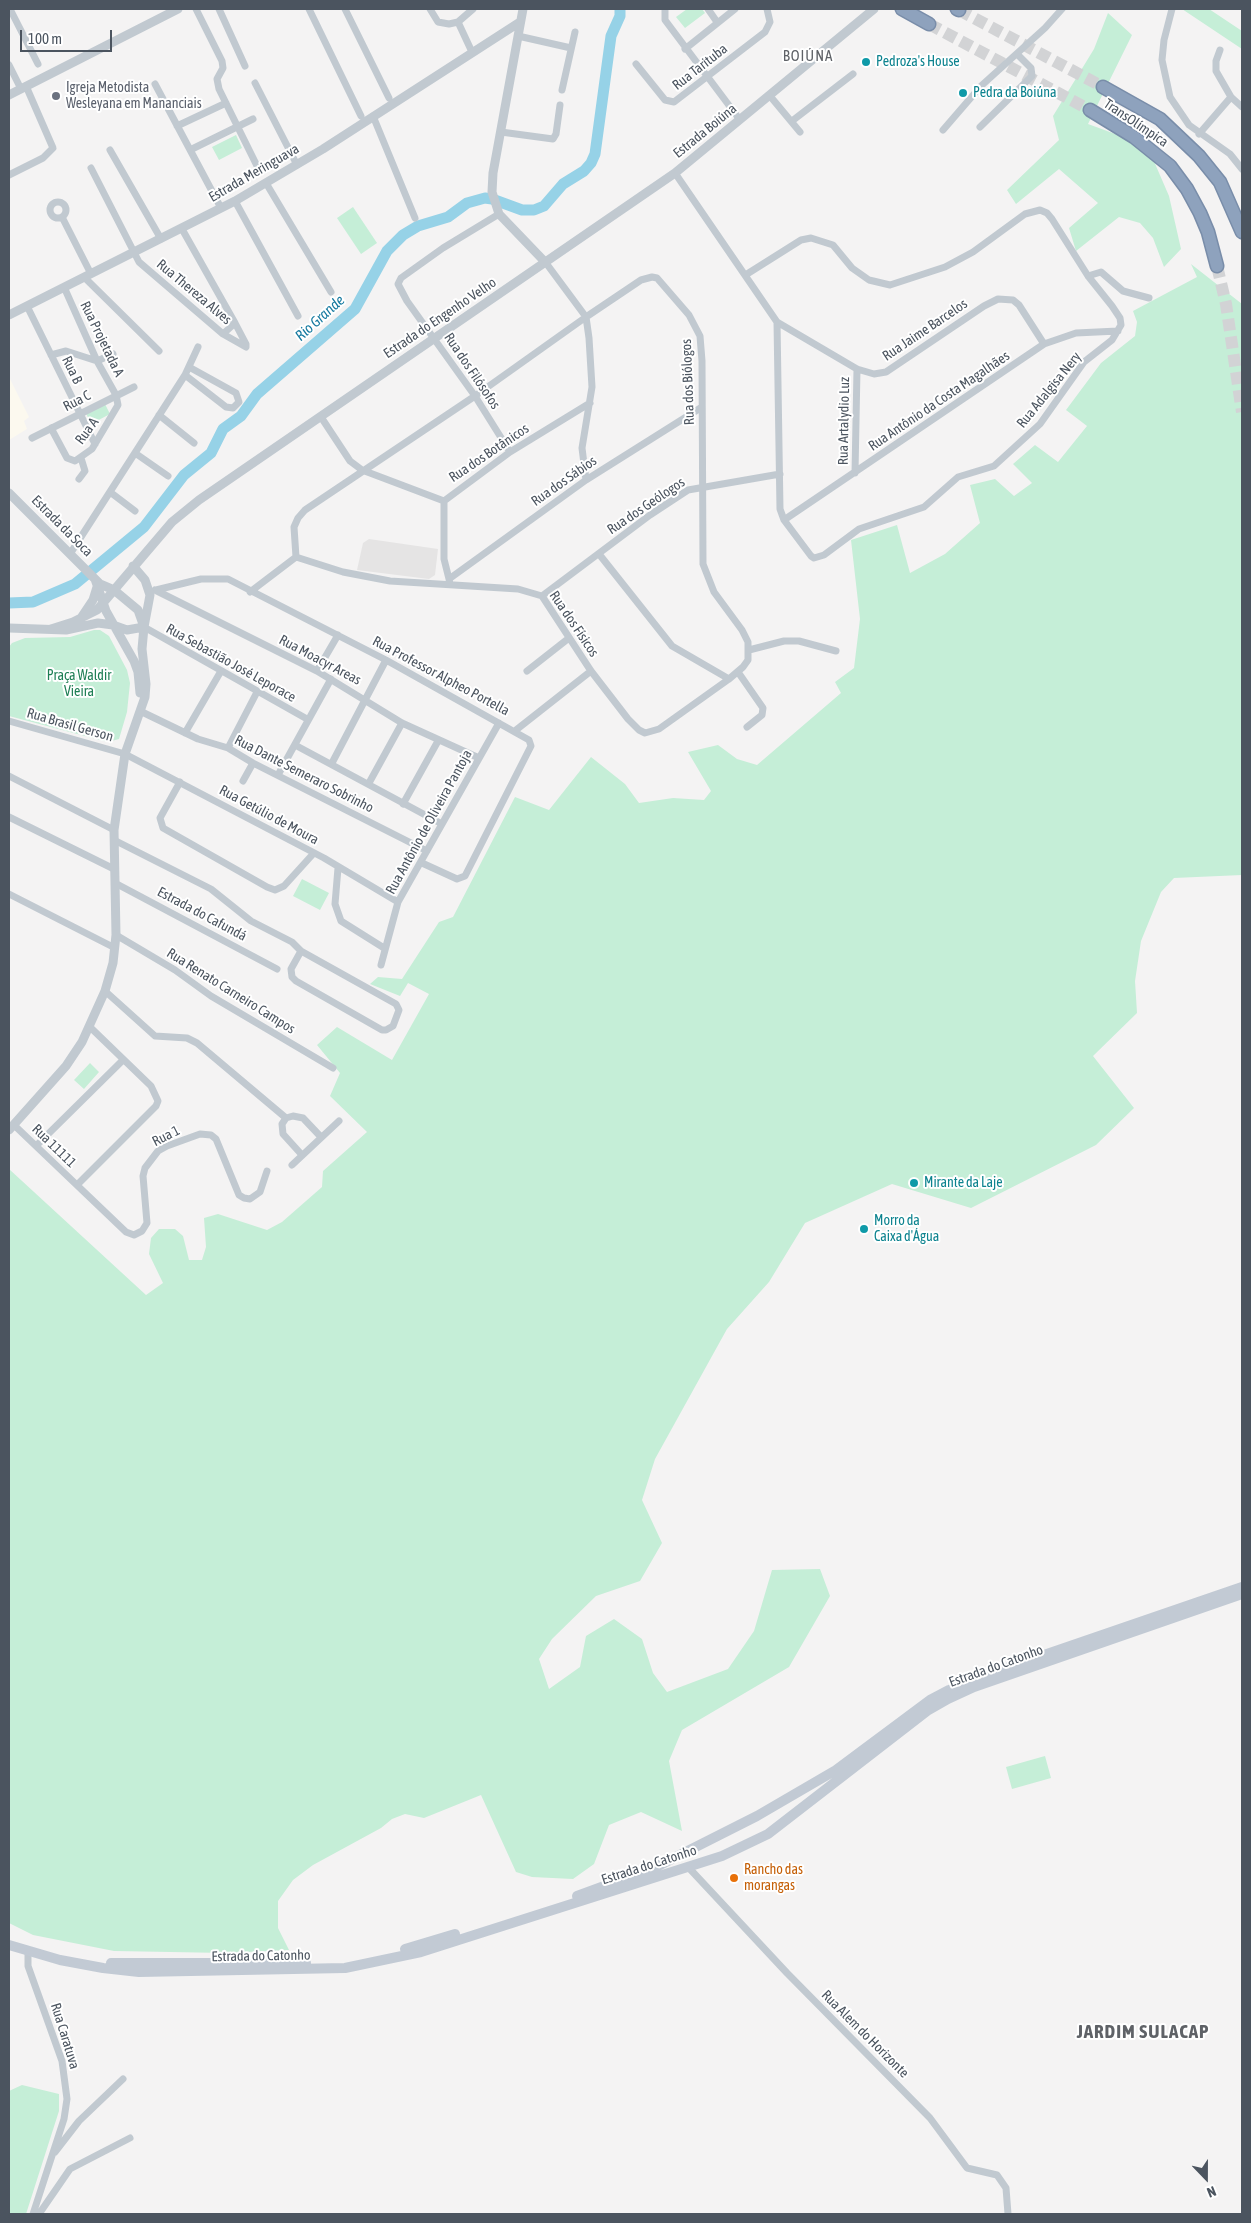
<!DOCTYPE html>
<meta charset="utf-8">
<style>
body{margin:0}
#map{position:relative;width:1251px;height:2223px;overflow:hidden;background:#f4f3f3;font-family:"Asap Condensed",sans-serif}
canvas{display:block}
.frame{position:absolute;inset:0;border:10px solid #4b545f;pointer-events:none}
.north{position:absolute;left:1181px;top:2153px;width:50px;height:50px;-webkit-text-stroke:4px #fff;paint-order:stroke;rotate:158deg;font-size:14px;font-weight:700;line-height:20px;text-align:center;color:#4b545f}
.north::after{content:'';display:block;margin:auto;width:18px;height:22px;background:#4b545f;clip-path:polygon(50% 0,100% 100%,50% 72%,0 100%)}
.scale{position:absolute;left:20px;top:30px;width:92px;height:22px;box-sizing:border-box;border:2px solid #4b545f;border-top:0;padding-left:6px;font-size:15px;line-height:18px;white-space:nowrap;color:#4b545f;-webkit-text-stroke:4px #fff;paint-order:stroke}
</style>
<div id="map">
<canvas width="1251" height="2223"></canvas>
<div class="frame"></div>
<div class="north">N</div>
<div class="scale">100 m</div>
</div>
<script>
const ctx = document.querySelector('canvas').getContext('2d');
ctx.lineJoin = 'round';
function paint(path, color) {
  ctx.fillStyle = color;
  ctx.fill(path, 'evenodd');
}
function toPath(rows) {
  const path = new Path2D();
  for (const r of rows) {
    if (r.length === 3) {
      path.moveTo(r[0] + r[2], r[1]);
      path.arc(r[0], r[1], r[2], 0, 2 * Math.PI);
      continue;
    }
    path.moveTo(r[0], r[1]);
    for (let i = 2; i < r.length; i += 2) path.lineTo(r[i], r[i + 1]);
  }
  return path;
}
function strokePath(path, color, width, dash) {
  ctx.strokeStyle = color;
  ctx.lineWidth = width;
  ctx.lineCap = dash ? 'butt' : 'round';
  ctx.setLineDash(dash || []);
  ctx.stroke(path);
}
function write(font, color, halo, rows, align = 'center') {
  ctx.font = font + ' "Asap Condensed",sans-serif';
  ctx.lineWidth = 4;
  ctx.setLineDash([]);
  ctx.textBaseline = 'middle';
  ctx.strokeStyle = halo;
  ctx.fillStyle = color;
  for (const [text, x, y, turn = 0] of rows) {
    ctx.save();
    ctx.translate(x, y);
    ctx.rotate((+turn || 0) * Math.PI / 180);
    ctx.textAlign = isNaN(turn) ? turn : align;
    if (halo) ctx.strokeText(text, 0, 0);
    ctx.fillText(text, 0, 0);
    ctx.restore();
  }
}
paint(toPath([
 [9,377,29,417,24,421,27,429,9,440]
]), '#fcf9ef');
paint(toPath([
 [369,539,438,549,435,575,429,579,357,570,363,543]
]), '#e5e4e4');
paint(toPath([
 [687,9,702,9,705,13,685,28,676,17],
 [1182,9,1209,9,1242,31,1242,49],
 [1108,13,1132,35,1088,124,1129,139,1153,159,1169,196,1181,249,1164,267,1153,238,1140,223,1119,217,1076,251,1069,228,1098,203,1059,169,1016,204,1007,190,1059,140,1053,116,1094,49],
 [236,135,242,148,219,160,212,147],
 [353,207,377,243,361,254,337,218],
 [1191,264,1242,304,1242,875,1174,878,1161,892,1141,941,1135,981,1137,1013,1093,1056,1134,1108,1096,1145,971,1208,892,1184,805,1223,769,1282,727,1329,655,1459,642,1500,662,1543,640,1581,596,1596,552,1639,539,1659,549,1689,580,1667,586,1636,614,1619,642,1639,653,1673,667,1692,728,1669,754,1631,772,1570,820,1569,830,1596,789,1667,682,1730,669,1761,682,1831,641,1812,609,1825,594,1864,573,1879,532,1877,516,1872,481,1795,424,1818,405,1814,392,1819,381,1828,313,1865,293,1880,278,1901,278,1928,289,1950,226,1953,114,1951,33,1935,9,1923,9,1169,146,1295,163,1283,149,1254,151,1238,159,1229,175,1229,183,1236,189,1260,202,1260,206,1247,204,1218,218,1214,267,1230,282,1222,322,1187,323,1171,367,1132,330,1096,340,1073,317,1045,337,1027,392,1060,429,994,408,983,400,996,370,984,378,977,402,979,439,922,453,917,515,797,549,810,591,757,625,784,639,803,673,798,704,800,711,791,688,752,718,745,737,759,757,765,841,693,835,682,854,668,860,619,851,540,897,525,910,573,945,554,980,523,970,485,995,479,1014,496,1032,483,1013,464,1035,445,1058,462,1087,426,1066,410,1101,363,1135,336,1137,322,1133,311,1197,277],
 [105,404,110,414,91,424,86,413],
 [94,630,100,630,109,636,127,670,130,683,127,712,119,739,108,742,9,716,9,647,12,643,25,638,70,637],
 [302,879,329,893,320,910,293,896],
 [90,1063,99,1072,84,1089,74,1080],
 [1045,1756,1051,1778,1012,1789,1006,1767],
 [22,2085,59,2094,59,2111,26,2214,9,2214,9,2091]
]), '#c5eed7');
strokePath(toPath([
 [9,603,33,602,75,584,144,527,184,475,211,453,223,429,241,416,257,394,355,309,387,251,403,235,418,226,448,217,467,203,485,198,492,199,522,210,534,210,544,206,563,184,584,171,591,163,595,154,611,36,620,16,620,9]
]), '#96d2e7', 11);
strokePath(toPath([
 [959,10,1103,87],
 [929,24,1090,110],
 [1217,266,1226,304,1242,412]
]), '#d2d3d5', 12, [12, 6]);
const motorway = toPath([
 [902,9,929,24],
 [957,9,959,10],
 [1103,87,1160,119,1199,156,1220,182,1242,232],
 [1090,110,1134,137,1170,166,1187,189,1200,213,1208,232,1217,266]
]);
strokePath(motorway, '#798da9', 15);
strokePath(toPath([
 [10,9,38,64],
 [196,9,222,61,223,68,217,79,219,89,260,172],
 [219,9,245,66],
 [309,9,361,116],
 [345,9,389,98],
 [430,9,438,22,449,24,458,22,473,9],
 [665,9,665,20,740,120],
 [708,9,717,22],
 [1172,9,1164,40,1162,60,1170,97,1189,125,1230,154,1242,169],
 [458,22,472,52],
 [518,36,571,48],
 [685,49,735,9],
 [1220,50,1216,61,1216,71,1231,97,1242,107],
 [636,64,665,100,674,102,765,32,770,22,767,9],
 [9,65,21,89],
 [255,83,297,165],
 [155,84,221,208],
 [562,90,575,32],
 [770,96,800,132],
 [373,116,415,218],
 [792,121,853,74],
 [177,126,226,103],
 [980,127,1032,76,1031,68,1017,54],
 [943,130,981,86,1045,28,1062,9],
 [501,132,553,139,556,134,560,105],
 [1199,134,1231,97],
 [110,150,161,239],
 [190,150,253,119],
 [91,168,139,262,223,334,246,347,246,344,235,323,182,229],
 [675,173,777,322,857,369,874,374,886,372,984,306,998,299,1013,300,1019,305,1044,344],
 [9,175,43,158,53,148,26,86],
 [266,183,331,292],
 [235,201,298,316],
 [58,210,8],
 [499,214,443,248,401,278,398,284,407,301,475,396,510,452],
 [62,217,91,274],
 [546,263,586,317,589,338,592,387,582,448,586,480],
 [747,274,801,240,811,238,833,245,852,268,869,280,890,285,945,267,973,252,1025,214,1040,210,1047,213,1052,219,1088,276,1112,306,1120,318,1121,325,1112,340,1084,362,1040,424,994,466,958,477,924,507,859,529,824,555,814,558,811,556,784,520,780,509,777,322],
 [1088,276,1101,272,1123,291,1149,298],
 [84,277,159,351],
 [27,306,95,444],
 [223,334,235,323],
 [51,355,66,351,97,361,113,354],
 [185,375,226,407,233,408,239,402,236,393,189,367],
 [159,415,194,443],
 [321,417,350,461,362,470,444,501],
 [51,428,67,458,75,461,92,449,118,405,116,395,97,361,64,287],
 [32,438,134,387],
 [135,453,168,476],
 [855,473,857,369],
 [79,479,85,471,81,458],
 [110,492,135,511],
 [784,520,1044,344,1076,333,1118,331],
 [70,554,185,375,198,347],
 [296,557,343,572,390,581,518,589,542,596,591,671,628,719,639,730,645,733,659,729,729,679],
 [449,579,444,559,444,501,510,452,590,403],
 [450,584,449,579,586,480,702,407],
 [155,590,317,671,402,723,479,758],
 [156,590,201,579,228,579,386,660,529,740,531,746,465,876,457,879,422,863],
 [250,592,296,557,294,527,298,518,305,510,475,396,586,317,641,280,652,277,657,278,689,315,700,336,702,361,703,564,714,592,742,630,748,642,748,660,743,667,729,679,672,646,599,554],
 [542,596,650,515,688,490,780,474],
 [144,627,307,719],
 [749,650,784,641,799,641,836,651],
 [317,671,338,635],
 [527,671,569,638],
 [738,672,763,708,762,715,747,727],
 [140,711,198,739,228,748,253,763,427,851],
 [9,721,125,754,324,858,398,902],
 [516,730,591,671],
 [185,733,221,671],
 [295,745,442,824],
 [228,748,257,692],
 [332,763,386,660],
 [278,775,331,679],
 [9,776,114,830],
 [243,781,253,763],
 [180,782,160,818,163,828,267,887,275,890,284,886,313,854],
 [369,783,402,723],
 [403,804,438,741],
 [9,817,114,869],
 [114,840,211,889,251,921,292,942,301,951,396,1004,399,1010,393,1026,386,1030,382,1030,296,981,292,977,291,969,301,951],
 [338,868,335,904,341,921,384,948],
 [115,883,277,969],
 [9,894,115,948],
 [116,935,175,970,211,996,333,1068],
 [381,965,398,902,499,723],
 [105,991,155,1036,187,1038,197,1043,286,1118],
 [14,1125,126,1232,134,1235,142,1231,147,1223,143,1176,145,1168,158,1151,167,1146,200,1134,211,1135,216,1139,239,1195,244,1198,250,1199,260,1192,267,1171],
 [37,1145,123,1060],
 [302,1155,283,1134,282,1124,286,1118,293,1116,303,1118,321,1137],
 [292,1165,339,1121],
 [77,1185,156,1106,158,1101,151,1086,91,1028],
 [689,1868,787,1973,930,2118,967,2168,997,2175,1006,2188,1008,2214],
 [28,1952,28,1966,62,2061,67,2099,64,2119,33,2214],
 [55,2152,79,2121,123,2079],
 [39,2214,70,2169,130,2138]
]), '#c1c9d0', 7);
strokePath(toPath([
 [523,9,493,173,492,192,499,214,546,263],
 [9,95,178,9],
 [9,315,235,201,323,149,520,22],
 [9,493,100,584,114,590,138,610,144,627,142,649,146,684,145,697,125,754,114,830,116,935,113,963,105,991,82,1042,66,1066,9,1130],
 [95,579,106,611,134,661,138,672,140,693],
 [81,618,93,600,97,587],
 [9,628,66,630,98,623,113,625,127,630,144,627,150,595,145,580,133,566],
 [51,629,73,622,97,610,172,522,199,500,675,173,874,9]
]), '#c1c9d0', 9);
strokePath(toPath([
 [577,1896,656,1867,757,1816,836,1770,930,1700,949,1690,977,1678,1242,1587],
 [9,1945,60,1960,103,1968,139,1972,345,1968,421,1952,722,1856,768,1834,927,1711,948,1699,974,1687,1242,1594],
 [405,1949,455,1934],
 [111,1963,306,1963]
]), '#c2cad4', 10);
strokePath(motorway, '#8ea2bd', 12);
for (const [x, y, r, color] of [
 [866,62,5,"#0f9aa8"],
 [963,93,5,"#0f9aa8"],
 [56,96,5,"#6b7280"],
 [914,1183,5,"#0f9aa8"],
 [864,1229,5,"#0f9aa8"],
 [734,1878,5,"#e8710a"]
]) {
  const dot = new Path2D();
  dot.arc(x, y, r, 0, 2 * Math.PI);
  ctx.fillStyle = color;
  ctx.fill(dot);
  strokePath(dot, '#fff', 2);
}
write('14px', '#0d838f', '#fff', [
 ["Pedroza's House",876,62],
 ["Pedra da Boiúna",973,93],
 ["Mirante da Laje",924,1183],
 ["Morro da",874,1221],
 ["Caixa d'Água",874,1237]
], 'left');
write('14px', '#4b545f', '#fff', [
 ["Rua Tarituba",700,67,-38],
 ["TransOlímpica",1136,123,34],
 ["Estrada Boiúna",705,131,-39],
 ["Estrada Meringuava",254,173,-30],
 ["Rua Thereza Alves",194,292,40],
 ["Estrada do Engenho Velho",440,318,-34],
 ["Rua Jaime Barcelos",925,330,-34],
 ["Rua Projetada A",102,339,64],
 ["Rua B",72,370,64],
 ["Rua dos Filósofos",472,371,56],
 ["Rua dos Biólogos",688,382,-92],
 ["Rua Adalgisa Nery",1049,390,-51],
 ["Rua C",77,401,-27],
 ["Rua Antônio da Costa Magalhães",939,401,-34],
 ["Rua Artalydio Luz",844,421,-89],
 ["Rua A",87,431,-54],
 ["Rua dos Botânicos",489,453,-34],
 ["Rua dos Sábios",564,481,-35],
 ["Rua dos Geólogos",646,506,-34],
 ["Estrada da Soca",62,526,45],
 ["Rua dos Físicos",574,624,56],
 ["Rua Moacyr Areas",320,660,28],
 ["Rua Sebastião José Leporace",231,663,29],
 ["Rua Professor Alpheo Portella",441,676,28],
 ["Rua Brasil Gerson",70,725,16],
 ["Rua Dante Semeraro Sobrinho",304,774,27],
 ["Rua Getúlio de Moura",269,815,28],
 ["Rua Antônio de Oliveira Pantoja",429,822,-61],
 ["Estrada do Cafundá",202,914,28],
 ["Rua Renato Carneiro Campos",231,991,32],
 ["Rua 1",166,1136,-27],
 ["Rua 11111",54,1146,44],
 ["Estrada do Catonho",996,1666,-20],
 ["Estrada do Catonho",649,1865,-18],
 ["Estrada do Catonho",261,1956,-1],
 ["Rua Alem do Horizonte",865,2034,45],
 ["Rua Caratuva",65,2036,73]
]);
write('14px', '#5b616d', '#fff', [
 ["Igreja Metodista",66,88],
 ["Wesleyana em Mananciais",66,104]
], 'left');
write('14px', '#1e7e54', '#fff', [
 ["Praça Waldir",79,676],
 ["Vieira",79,692]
]);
write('14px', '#c56008', '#fff', [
 ["Rancho das",744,1870],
 ["morangas",744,1886]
], 'left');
ctx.letterSpacing = '1px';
write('15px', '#5f6267', '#fff', [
 ["BOIÚNA",808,56]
]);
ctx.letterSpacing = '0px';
write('italic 15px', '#167aa0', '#fff', [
 ["Rio Grande",320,318,-42]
]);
ctx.letterSpacing = '1px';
write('bold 19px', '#5f6267', '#fff', [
 ["JARDIM SULACAP",1143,2032]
]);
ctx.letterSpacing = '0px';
</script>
